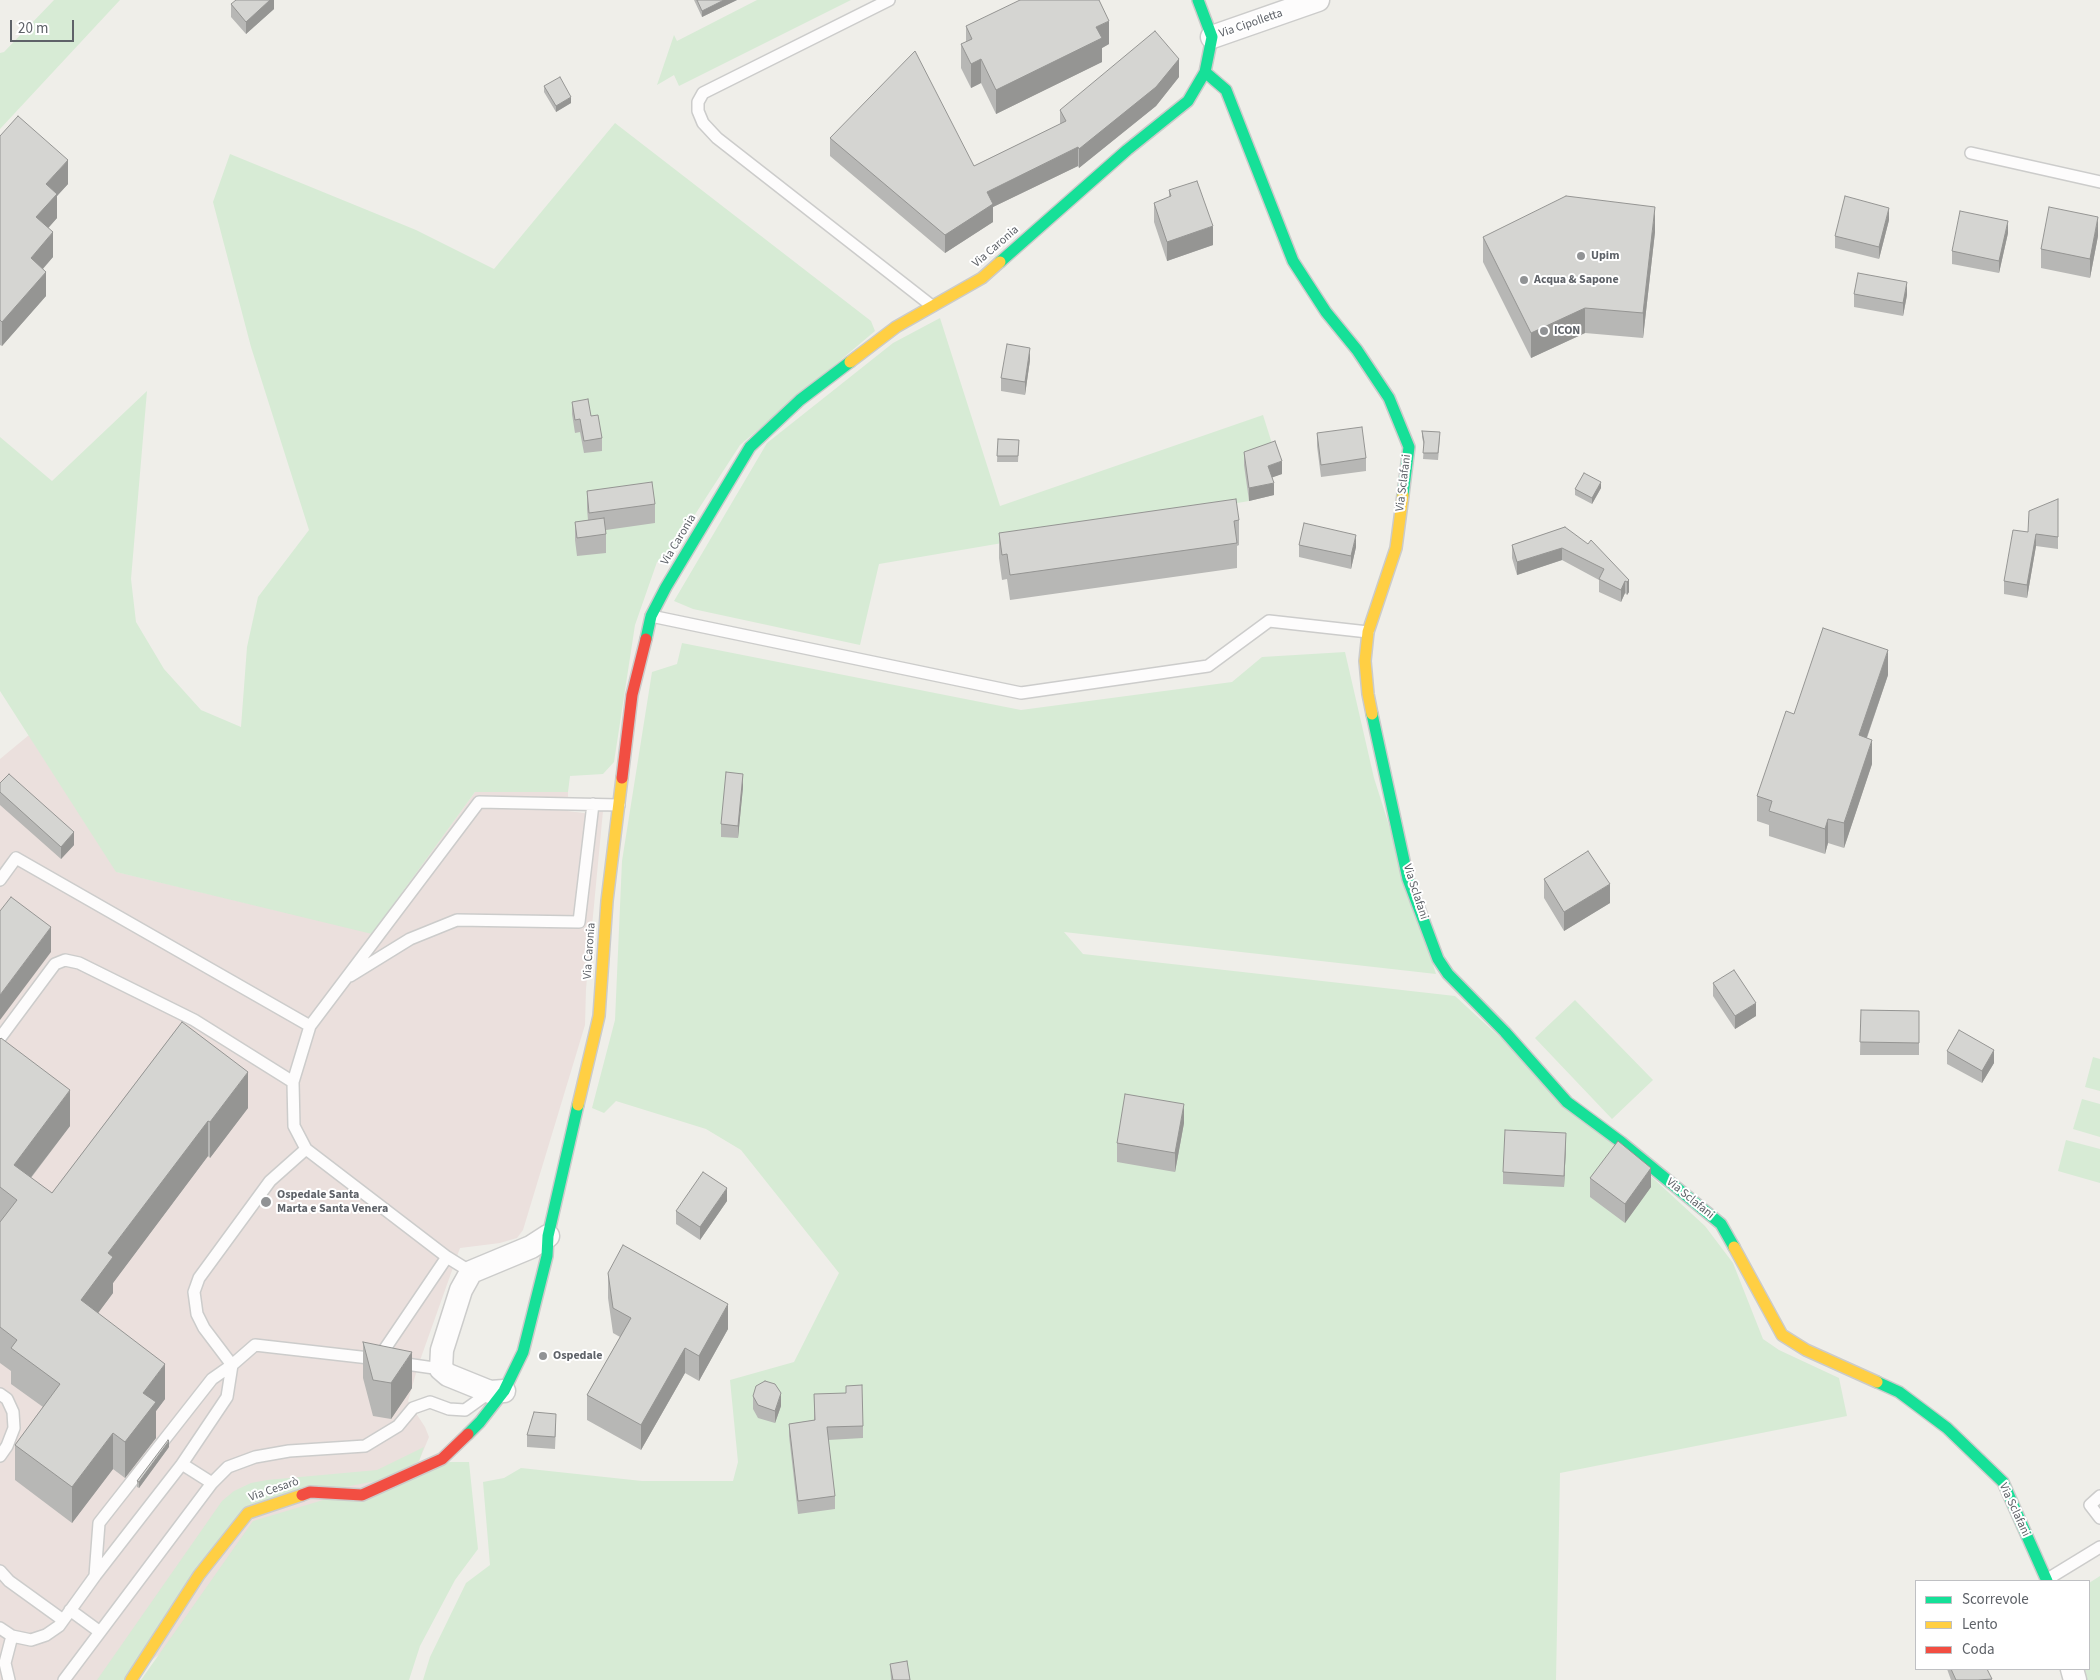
<!DOCTYPE html>
<meta charset="utf-8">
<style>
body{margin:0}
#map{position:relative;width:2100px;height:1680px;overflow:hidden;background:#efeee9;font-family:"Source Sans 3",sans-serif}
canvas{display:block}
.legend{position:absolute;left:1915px;top:1580px;width:175px;height:90px;box-sizing:border-box;background:#fff;border:1px solid #bfc0c3;margin:0;padding:6px 9px;list-style:none;font-size:15px;color:#5e6268}
.legend li{display:flex;align-items:center;gap:10px;height:25px}
.legend b{width:25px;border:1px solid #bfc0c3}
.scale{position:absolute;left:10px;top:20px;width:64px;height:22px;box-sizing:border-box;border:2px solid #5e6268;border-top:0;padding-left:6px;font-size:15px;line-height:18px;white-space:nowrap;color:#5e6268;-webkit-text-stroke:4px #fff;paint-order:stroke}
</style>
<div id="map">
<canvas width="2100" height="1680"></canvas>
<ul class="legend">
<li><b style="height:6px;background:#16e098"></b>Scorrevole</li>
<li><b style="height:6px;background:#ffcf43"></b>Lento</li>
<li><b style="height:6px;background:#f24e42"></b>Coda</li>
</ul>
<div class="scale">20 m</div>
</div>
<script>
const ctx = document.querySelector('canvas').getContext('2d');
ctx.lineJoin = 'round';
function paint(path, color) {
  ctx.fillStyle = color;
  ctx.fill(path, 'evenodd');
}
function toPath(rows) {
  const path = new Path2D();
  for (const r of rows) {
    path.moveTo(r[0], r[1]);
    for (let i = 2; i < r.length; i += 2) path.lineTo(r[i], r[i + 1]);
  }
  return path;
}
function strokePath(path, color, width, dash) {
  ctx.strokeStyle = color;
  ctx.lineWidth = width;
  ctx.lineCap = dash ? 'butt' : 'round';
  ctx.setLineDash(dash || []);
  ctx.stroke(path);
}
function write(font, color, halo, rows, align = 'center') {
  ctx.font = font + ' "Source Sans 3",sans-serif';
  ctx.lineWidth = 4;
  ctx.setLineDash([]);
  ctx.textBaseline = 'middle';
  ctx.strokeStyle = halo;
  ctx.fillStyle = color;
  for (const [text, x, y, turn = 0] of rows) {
    ctx.save();
    ctx.translate(x, y);
    ctx.rotate((+turn || 0) * Math.PI / 180);
    ctx.textAlign = isNaN(turn) ? turn : align;
    if (halo) ctx.strokeText(text, 0, 0);
    ctx.fillText(text, 0, 0);
    ctx.restore();
  }
}
paint(toPath([
 [29,735,117,872,372,933,475,792,568,792,568,811,592,814,603,811,586,989,585,1025,523,1230,517,1238,500,1243,460,1248,418,1366,408,1401,425,1427,429,1437,419,1461,125,1680,0,1680,0,759]
]), '#ebe0dd');
paint(toPath([
 [54,0,120,0,0,129,0,53,4,52],
 [757,0,851,0,679,86,674,75,657,85,674,35,677,41],
 [615,123,871,321,875,331,740,445,674,547,657,562,635,625,614,762,603,774,570,776,568,792,475,792,372,934,116,872,0,691,0,437,52,481,147,391,131,579,136,622,164,669,201,710,241,727,247,647,258,597,309,530,251,347,213,202,230,154,416,230,494,269],
 [940,318,1000,506,1263,415,1275,453,1245,465,1249,501,879,564,860,645,693,609,674,601,767,443,893,343],
 [682,643,1021,710,1232,682,1262,657,1345,652,1374,778,1436,974,1064,932,1083,954,1455,996,1705,1226,1733,1263,1763,1339,1779,1350,1839,1378,1847,1416,1560,1473,1556,1680,423,1680,430,1657,466,1583,490,1565,483,1482,504,1478,521,1468,642,1481,733,1481,738,1462,730,1380,794,1362,839,1273,741,1150,706,1129,616,1101,604,1113,592,1108,615,1020,622,861,652,672,677,664],
 [1575,1000,1653,1080,1612,1119,1535,1038],
 [2093,1057,2100,1059,2100,1091,2085,1087],
 [2082,1099,2100,1104,2100,1137,2073,1129],
 [2066,1140,2100,1149,2100,1183,2058,1171],
 [424,1447,419,1461,381,1480,247,1506,125,1680,97,1680,222,1501,234,1491,251,1483,267,1480,377,1470],
 [450,1462,469,1462,478,1549,455,1580,420,1646,409,1680,141,1680,253,1521],
 [2100,1576,2100,1680,2083,1680,2080,1669,2089,1669,2089,1583]
]), '#d7ebd5');
const lane = toPath([
 [889,0,703,93,698,102,698,111,703,123,717,138,932,306],
 [1971,153,2100,182],
 [651,616,1021,693,1208,666,1269,621,1368,632],
 [0,880,16,858,310,1026],
 [350,976,410,939,457,920,579,922,593,804],
 [0,1038,55,964,65,960,79,963,194,1020,293,1082],
 [471,1272,447,1257,306,1149,294,1126,293,1082,310,1026,479,802,619,805],
 [378,1359,447,1257],
 [399,1363,441,1369],
 [0,1394,7,1399,13,1412,14,1428,7,1446,0,1456],
 [182,1464,212,1483],
 [2100,1496,2090,1505,2100,1518],
 [0,1571,9,1581,63,1620],
 [95,1576,99,1523,212,1379,232,1365,204,1328,197,1314,194,1292,199,1278,270,1181,306,1149],
 [2046,1580,2100,1547],
 [70,1610,100,1632],
 [0,1628,12,1636,31,1640,46,1635,59,1626,95,1576,182,1464,227,1397,232,1365,255,1345,378,1359],
 [9,1680,5,1663,12,1636],
 [64,1680,212,1483,228,1467,255,1457,289,1451,365,1446,398,1426,413,1408,430,1402,449,1409,465,1410,490,1392]
]);
const street = toPath([
 [1212,37,1318,0],
 [504,1391,490,1392,448,1375,441,1369,442,1350,461,1290,471,1272,531,1247,548,1236],
 [2072,1669,2075,1680]
]);
const fast = toPath([
 [1205,72,1226,90,1293,261,1326,312,1357,350,1389,398,1409,447,1403,495],
 [1000,262,1127,150,1188,101,1205,72,1212,37,1198,0],
 [646,639,651,616,666,587,750,447,800,400,850,362],
 [1372,714,1408,879,1438,959,1448,974,1505,1032,1567,1102,1621,1142,1721,1224,1734,1247],
 [1877,1382,1899,1392,1947,1428,2003,1482,2047,1581],
 [468,1434,480,1422,504,1391,523,1352,547,1256,548,1236,578,1105]
]);
const slow = toPath([
 [850,362,896,327,982,278,1000,262],
 [1372,714,1368,694,1365,661,1368,632,1396,548,1403,495],
 [578,1105,599,1016,607,901,622,778],
 [1734,1247,1782,1335,1806,1350,1877,1382],
 [131,1680,199,1575,248,1513,302,1495]
]);
const jam = toPath([
 [622,778,632,695,646,639],
 [302,1495,310,1492,362,1495,442,1459,468,1434]
]);
strokePath(lane, '#cccccb', 14);
strokePath(street, '#cccccb', 25);
strokePath(fast, '#cbcbca', 14);
strokePath(slow, '#cbcbca', 14);
strokePath(jam, '#cbcbca', 14);
strokePath(lane, '#fdfcfc', 11);
strokePath(street, '#fdfcfc', 22);
strokePath(fast, '#16e098', 11);
strokePath(slow, '#ffcf43', 11);
strokePath(jam, '#f24e42', 11);
paint(toPath([
 [274,0,274,9,246,34,231,17,231,4],
 [694,0,737,0,702,17],
 [966,26,1109,44,1102,48,1102,62,996,114,981,83,971,88,961,68,961,44,966,42],
 [1179,77,1156,106,1079,168,1078,166,993,207,993,222,945,253,830,156,830,138,974,166,1060,124,1060,110],
 [544,86,571,103,556,112,544,92],
 [0,136,68,184,57,196,57,218,48,228,53,257,43,269,46,296,2,346,0,345],
 [1169,190,1213,245,1167,261,1154,222,1154,203,1169,197],
 [1889,220,1879,259,1835,248,1835,236],
 [1655,232,1643,338,1585,333,1531,358,1483,262,1483,237],
 [2008,233,1999,273,1952,264,1952,251],
 [2098,236,2090,278,2041,268,2041,249],
 [1854,294,1907,295,1903,316,1854,307],
 [1030,360,1025,395,1001,391,1001,378],
 [572,402,602,438,602,451,584,453,580,432,575,433,572,414],
 [1422,431,1440,438,1438,460,1423,459,1424,446,1422,437],
 [1317,433,1366,458,1366,471,1321,477,1317,446],
 [998,439,1019,440,1018,462,997,462],
 [1244,452,1282,474,1272,477,1274,495,1249,501,1244,465],
 [1601,488,1592,504,1575,495,1575,489],
 [587,491,655,504,655,523,606,530,606,553,577,556,575,540,575,522,588,520,587,509],
 [2058,499,2058,549,2036,546,2027,598,2004,594,2004,581,2028,532],
 [1239,520,1239,545,1237,546,1237,568,1010,600,1007,579,1002,580,999,558,999,533],
 [1565,527,1629,580,1629,592,1627,595,1625,593,1621,602,1599,592,1599,580,1562,560,1517,575,1512,558,1512,545],
 [1299,545,1356,547,1351,569,1299,557],
 [1888,675,1867,738,1872,764,1844,848,1828,843,1825,854,1769,836,1769,825,1757,821,1757,796,1794,714],
 [0,783,74,845,61,859,0,805],
 [743,787,738,838,721,837,721,824],
 [1544,879,1610,903,1564,931,1544,898],
 [1713,983,1756,1016,1735,1029,1713,996],
 [1861,1010,1919,1011,1919,1055,1860,1055],
 [182,1022,248,1108,210,1158,208,1156,113,1283,113,1293,98,1313,165,1399,156,1411,156,1438,125,1478,113,1469,72,1523,15,1480,15,1445,43,1407,11,1384,11,1371,0,1363,0,1039,70,1126,31,1178,52,1193],
 [1947,1051,1994,1063,1982,1083,1947,1064],
 [1184,1123,1175,1172,1117,1162,1117,1143],
 [1566,1145,1564,1187,1503,1184,1503,1172],
 [1590,1178,1651,1187,1625,1223,1590,1197],
 [727,1201,700,1240,676,1224,676,1211],
 [608,1273,728,1329,699,1381,685,1373,641,1450,587,1420,587,1395,620,1337,613,1333,608,1298],
 [363,1342,412,1388,391,1419,373,1416,363,1378],
 [814,1394,863,1426,863,1438,828,1440,835,1496,835,1509,798,1514,789,1436,789,1424,814,1420],
 [753,1396,781,1406,775,1423,758,1418,753,1409],
 [556,1426,555,1449,527,1447,527,1435],
 [169,1447,139,1488,137,1487,137,1481],
 [890,1664,910,1680,891,1680],
 [1947,1669,1987,1669,1992,1680,1951,1680]
]), '#b7b7b5');
paint(toPath([
 [270,0,274,0,274,9,246,34,246,22],
 [724,0,737,0,702,17,702,11],
 [1109,21,1109,44,1102,48,1102,62,996,114,996,90,1096,27],
 [981,59,981,83,971,88,971,64],
 [1179,59,1179,77,1156,106,1079,168,1079,149],
 [571,97,571,103,556,112,556,106],
 [1078,147,1078,166,993,207,993,222,945,253,945,235,987,192],
 [68,160,68,184,57,196,57,218,36,242,36,217,46,184],
 [1655,207,1655,232,1643,338,1643,313],
 [1889,208,1889,220,1879,259,1879,247],
 [2098,217,2098,236,2090,278,2090,259],
 [2008,221,2008,233,1999,273,1999,261],
 [1213,226,1213,245,1167,261,1167,242],
 [53,232,53,257,31,282,31,258],
 [46,272,46,296,2,346,2,322],
 [1907,282,1907,295,1903,316,1903,303],
 [1585,308,1585,333,1531,358,1531,333],
 [1030,348,1030,360,1025,395,1025,382],
 [1282,461,1282,474,1268,479,1268,466],
 [1601,482,1601,488,1592,504,1592,498],
 [1274,483,1274,495,1249,501,1249,488],
 [2036,534,2036,546,2027,598,2027,585],
 [1356,535,1356,547,1351,569,1351,556],
 [1562,548,1562,560,1517,575,1517,562],
 [1629,580,1629,592,1627,595,1627,582],
 [1625,581,1625,593,1621,602,1621,590],
 [1888,650,1888,675,1859,760,1859,735],
 [1872,740,1872,764,1844,848,1844,823],
 [743,774,743,787,738,838,738,826],
 [1828,819,1828,843,1825,854,1825,829],
 [74,832,74,845,61,859,61,847],
 [1610,884,1610,903,1564,931,1564,912],
 [51,927,51,952,0,1020,0,995],
 [1756,1003,1756,1016,1735,1029,1735,1016],
 [1994,1050,1994,1063,1982,1083,1982,1071],
 [248,1072,248,1108,210,1158,210,1122],
 [70,1090,70,1126,15,1198,14,1165],
 [1184,1104,1184,1123,1175,1172,1175,1153],
 [208,1121,208,1156,113,1283,113,1293,81,1336,81,1300,108,1253],
 [1566,1133,1566,1145,1564,1187,1564,1176],
 [1651,1168,1651,1187,1625,1223,1625,1204],
 [727,1188,727,1201,700,1240,700,1227],
 [728,1304,728,1329,699,1381,699,1356],
 [685,1348,685,1373,641,1450,641,1425],
 [412,1352,412,1388,391,1419,391,1383],
 [165,1364,165,1399,156,1411,156,1438,125,1478,125,1442,143,1393],
 [781,1393,781,1406,775,1423,775,1411],
 [113,1433,113,1469,72,1523,72,1487],
 [169,1441,169,1447,139,1488,139,1482]
]), '#959593');
const building = toPath([
 [236,0,270,0,246,22,231,4,236,0],
 [697,0,724,0,702,11,697,0],
 [1020,0,1099,0,1109,21,1096,27,1102,38,996,90,981,59,971,64,961,44,972,39,966,26,1020,0],
 [1155,31,1179,59,1156,87,1079,149,1078,147,987,192,993,204,945,235,830,138,915,51,974,166,1066,121,1060,110,1155,31],
 [560,77,571,97,556,106,544,86,560,77],
 [18,116,68,160,46,184,57,194,36,217,53,232,31,258,46,272,2,322,0,320,0,136,18,116],
 [1197,181,1213,226,1167,242,1154,203,1171,196,1169,190,1197,181],
 [1566,196,1655,207,1643,313,1585,308,1531,333,1483,237,1566,196],
 [1845,196,1889,208,1879,247,1835,236,1845,196],
 [2049,207,2098,217,2090,259,2041,249,2049,207],
 [1960,211,2008,221,1999,261,1952,251,1960,211],
 [1858,273,1907,282,1903,303,1854,294,1858,273],
 [1007,344,1030,348,1025,382,1001,378,1007,344],
 [588,399,591,416,598,415,602,438,584,441,580,419,575,420,572,402,588,399],
 [1362,427,1366,458,1321,465,1317,433,1362,427],
 [1422,431,1440,432,1438,453,1423,453,1424,442,1422,431],
 [998,439,1019,440,1018,456,997,456,998,439],
 [1275,441,1282,461,1268,466,1274,483,1249,488,1244,452,1275,441],
 [1584,473,1601,482,1592,498,1575,489,1584,473],
 [652,482,655,504,589,513,587,491,652,482],
 [1236,499,1239,520,1234,521,1237,543,1010,575,1007,554,1002,555,999,533,1236,499],
 [2058,499,2058,537,2036,534,2027,585,2004,581,2013,530,2028,532,2029,511,2058,499],
 [604,518,606,534,577,538,575,522,604,518],
 [1304,523,1356,535,1351,556,1299,545,1304,523],
 [1565,527,1588,544,1591,540,1629,580,1627,582,1625,581,1621,590,1599,579,1604,569,1562,548,1517,562,1512,545,1565,527],
 [1823,628,1888,650,1859,735,1872,740,1844,823,1828,819,1825,829,1769,811,1772,801,1757,796,1786,711,1794,714,1823,628],
 [726,772,743,774,738,826,721,824,726,772],
 [9,774,74,832,61,847,0,792,0,783,9,774],
 [1588,851,1610,884,1564,912,1544,879,1588,851],
 [11,897,51,927,0,995,0,911,11,897],
 [1734,970,1756,1003,1735,1016,1713,983,1734,970],
 [1861,1010,1919,1011,1919,1043,1860,1042,1861,1010],
 [182,1022,248,1072,210,1122,208,1121,108,1253,113,1257,81,1300,165,1364,143,1393,156,1402,125,1442,113,1433,72,1487,15,1445,60,1384,11,1348,17,1340,0,1327,0,1222,17,1200,0,1187,0,1039,1,1038,70,1090,14,1165,52,1193,182,1022],
 [1959,1030,1994,1050,1982,1071,1947,1051,1959,1030],
 [1125,1094,1184,1104,1175,1153,1117,1143,1125,1094],
 [1505,1130,1566,1133,1564,1176,1503,1172,1505,1130],
 [1618,1141,1651,1168,1625,1204,1590,1178,1618,1141],
 [703,1172,727,1188,700,1227,676,1211,703,1172],
 [623,1245,728,1304,699,1356,685,1348,641,1425,587,1395,631,1318,613,1308,608,1273,623,1245],
 [363,1342,412,1352,391,1383,373,1380,363,1342],
 [765,1381,775,1384,781,1393,775,1411,758,1405,753,1396,756,1386,765,1381],
 [862,1385,863,1426,827,1427,835,1496,798,1501,789,1424,815,1420,814,1394,846,1393,846,1386,862,1385],
 [534,1412,556,1414,555,1437,527,1435,534,1412],
 [168,1440,169,1441,139,1482,137,1481,168,1440],
 [907,1661,910,1680,893,1680,890,1664,907,1661],
 [1951,1669,1987,1669,1992,1679,1978,1680,1956,1680,1951,1669]
]);
paint(building, '#d5d5d2');
strokePath(building, '#959593', 1);
for (const [x, y, r, color] of [
 [1581,256,5,"#919395"],
 [1524,280,5,"#919395"],
 [1544,331,5,"#919395"],
 [266,1202,6,"#919395"],
 [543,1356,5,"#919395"]
]) {
  const dot = new Path2D();
  dot.arc(x, y, r, 0, 2 * Math.PI);
  ctx.fillStyle = color;
  ctx.fill(dot);
  strokePath(dot, '#fff', 2);
}
write('12px', '#5e6268', '#fff', [
 ["Via Cipolletta",1251,24,-19],
 ["Via Caronia",996,247,-41],
 ["Via Sclafani",1404,483,-83],
 ["Via Caronia",679,540,-59],
 ["Via Sclafani",1415,892,72],
 ["Via Caronia",590,951,-86],
 ["Via Sclafani",1690,1199,39],
 ["Via Cesarò",274,1490,-19],
 ["Via Sclafani",2014,1510,65]
]);
write('bold 12px', '#5e6268', '#fff', [
 ["Upim",1591,256],
 ["Acqua & Sapone",1534,280],
 ["ICON",1554,331],
 ["Ospedale Santa",277,1195],
 ["Marta e Santa Venera",277,1209],
 ["Ospedale",553,1356]
], 'left');
</script>
